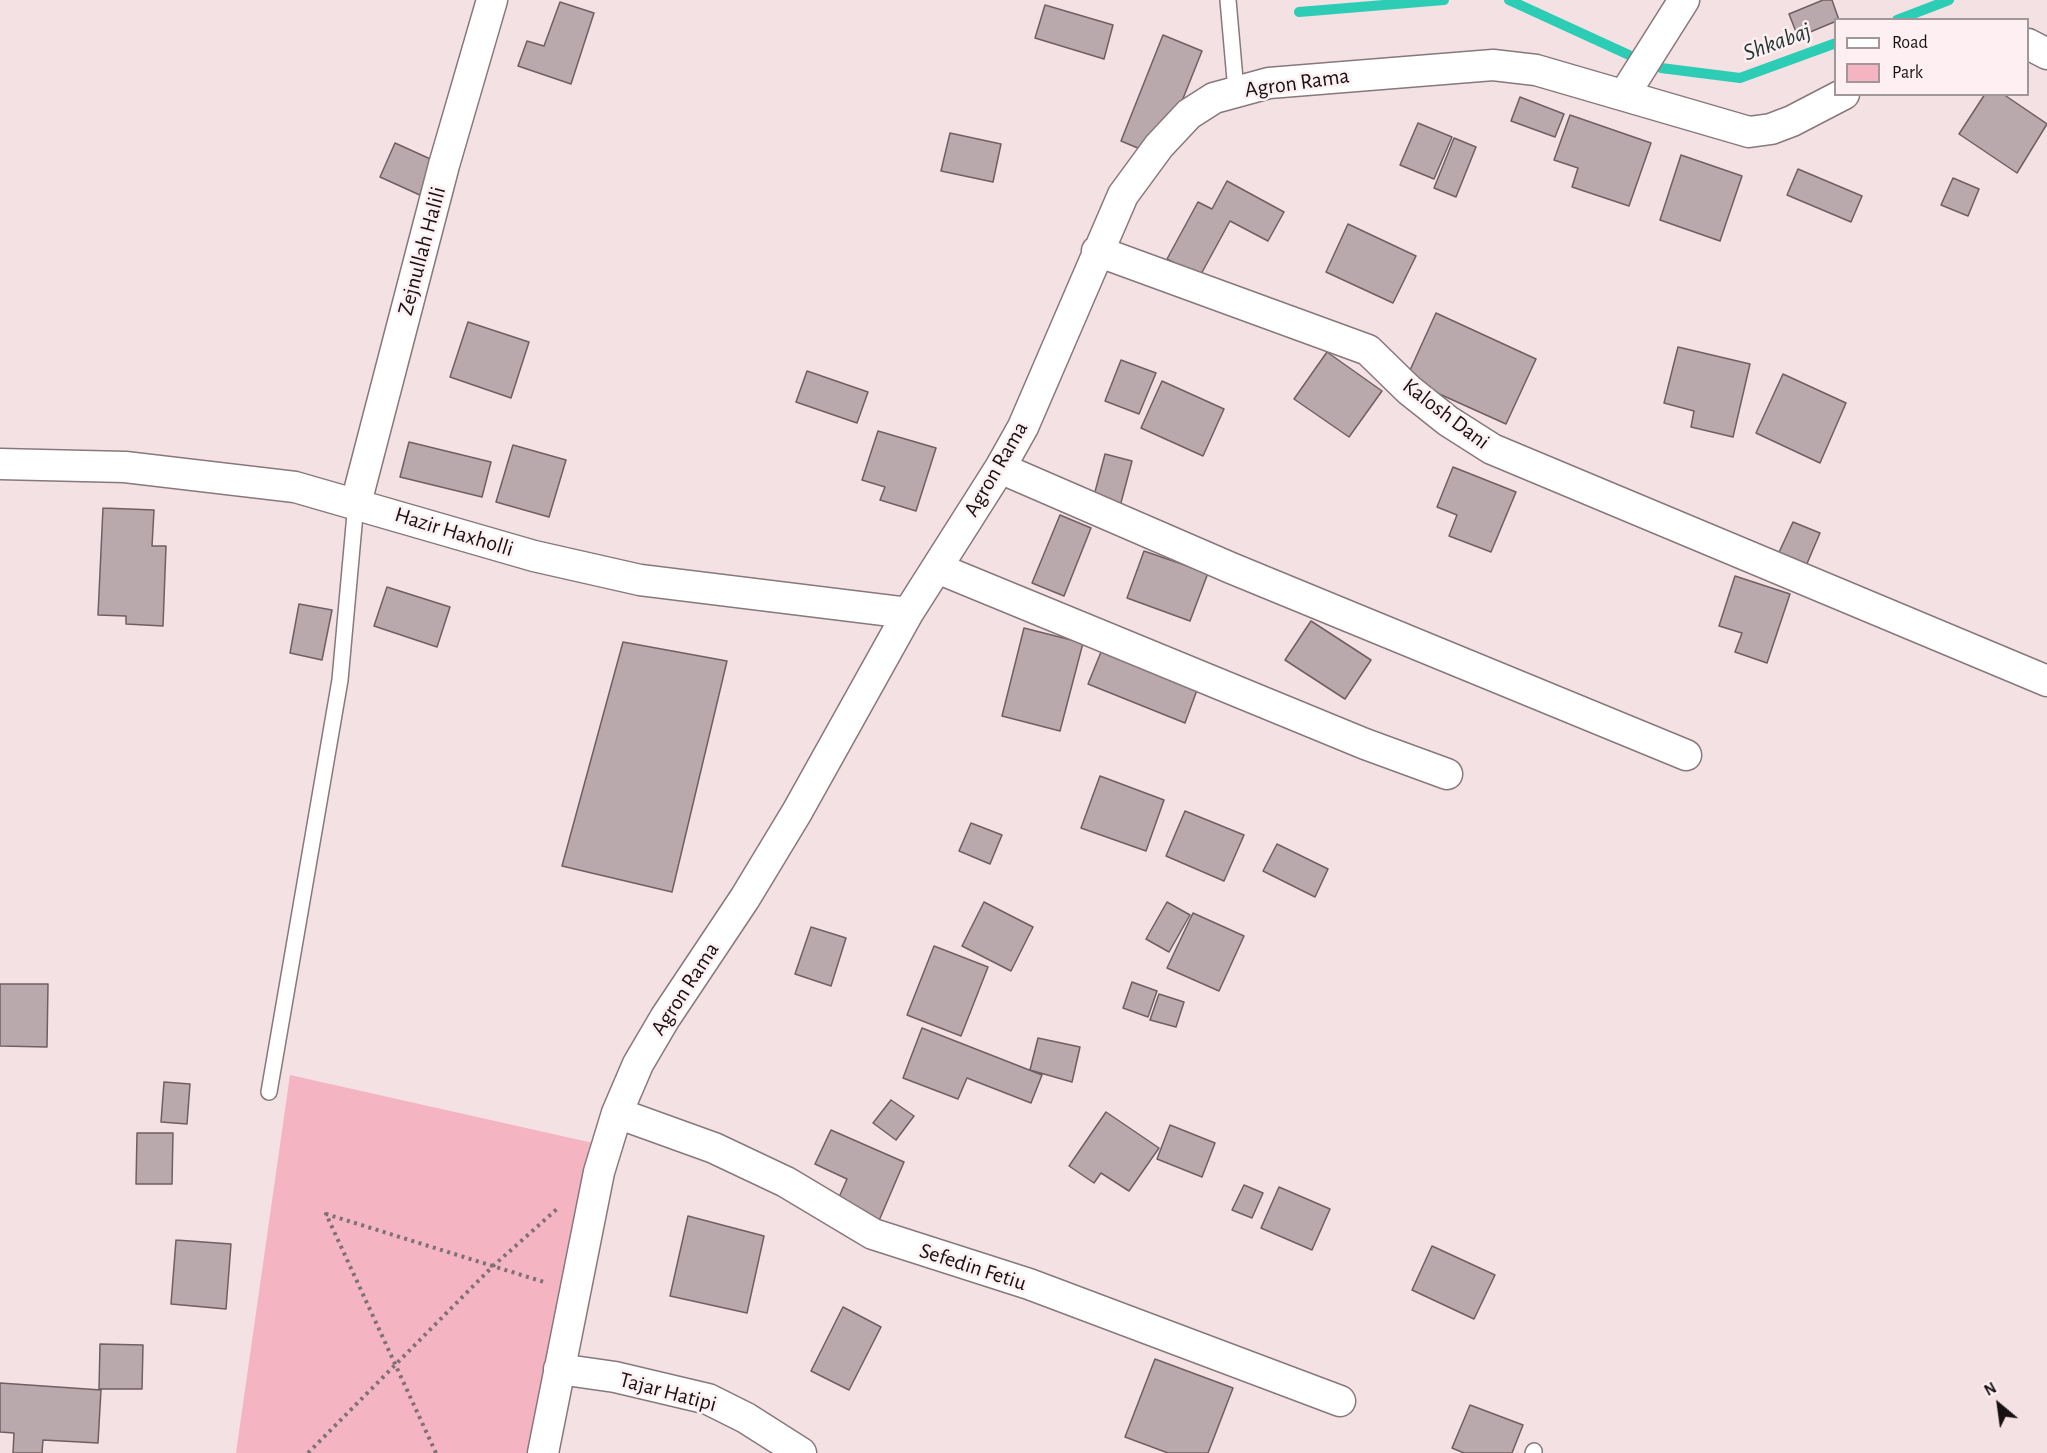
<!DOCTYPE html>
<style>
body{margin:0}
#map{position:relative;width:2047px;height:1453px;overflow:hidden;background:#f3e1e4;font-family:"Alegreya Sans",sans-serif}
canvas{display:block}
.legend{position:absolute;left:1834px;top:18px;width:195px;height:78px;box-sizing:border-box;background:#fef0f2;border:2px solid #a29798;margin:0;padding:8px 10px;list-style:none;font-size:18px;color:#171112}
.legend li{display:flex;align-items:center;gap:12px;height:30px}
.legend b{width:30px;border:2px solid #a29798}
.north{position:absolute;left:1969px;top:1375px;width:60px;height:60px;-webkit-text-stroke:4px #fef0f2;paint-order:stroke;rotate:331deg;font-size:16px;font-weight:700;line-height:24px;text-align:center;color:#171112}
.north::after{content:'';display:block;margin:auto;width:21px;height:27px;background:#171112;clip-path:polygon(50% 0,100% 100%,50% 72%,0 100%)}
</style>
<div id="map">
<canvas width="2047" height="1453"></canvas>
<ul class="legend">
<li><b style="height:8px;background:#fff"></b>Road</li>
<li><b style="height:16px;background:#f4b4c1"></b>Park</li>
</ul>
<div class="north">N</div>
</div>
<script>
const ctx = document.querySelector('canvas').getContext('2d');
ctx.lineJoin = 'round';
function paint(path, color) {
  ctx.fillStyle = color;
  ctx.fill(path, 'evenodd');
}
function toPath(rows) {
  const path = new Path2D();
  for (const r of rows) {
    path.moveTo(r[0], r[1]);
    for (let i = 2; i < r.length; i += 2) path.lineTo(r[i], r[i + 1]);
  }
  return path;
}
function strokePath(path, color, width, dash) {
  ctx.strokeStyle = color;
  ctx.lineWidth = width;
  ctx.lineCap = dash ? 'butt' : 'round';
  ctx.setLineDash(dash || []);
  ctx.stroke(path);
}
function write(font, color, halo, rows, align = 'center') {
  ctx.font = font + ' "Alegreya Sans",sans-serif';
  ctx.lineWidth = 5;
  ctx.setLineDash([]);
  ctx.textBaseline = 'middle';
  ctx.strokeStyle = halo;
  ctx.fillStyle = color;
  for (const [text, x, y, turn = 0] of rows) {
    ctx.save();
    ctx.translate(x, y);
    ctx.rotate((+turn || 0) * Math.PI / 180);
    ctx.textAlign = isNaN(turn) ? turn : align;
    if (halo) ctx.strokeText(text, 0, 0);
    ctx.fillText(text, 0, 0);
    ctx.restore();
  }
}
paint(toPath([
 [290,1075,593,1143,529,1453,236,1453]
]), '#f4b4c1');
strokePath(toPath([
 [1509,0,1629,55],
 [1299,12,1444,0],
 [1897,20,1949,0],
 [1661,68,1740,78,1836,43]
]), '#2dccb4', 10);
const building = toPath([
 [1823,0,1832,0,1839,20,1798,37,1789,14,1823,0],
 [560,2,594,13,571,84,518,66,527,41,544,46,560,2],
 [1045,5,1113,25,1104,59,1035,38,1045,5],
 [1163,35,1202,51,1170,131,1145,151,1121,141,1163,35],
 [1985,94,2003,94,2047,124,2017,173,1959,134,1985,94],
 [1520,97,1564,114,1555,137,1511,121,1520,97],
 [1570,115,1651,143,1629,206,1572,187,1578,168,1554,160,1570,115],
 [1418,123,1452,137,1434,179,1400,165,1418,123],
 [950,133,1001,144,993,182,941,171,950,133],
 [1454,138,1476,147,1456,197,1434,188,1454,138],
 [395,143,437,162,422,196,380,177,395,143],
 [1681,155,1742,176,1720,241,1660,220,1681,155],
 [1798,169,1862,196,1851,222,1787,195,1798,169],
 [1953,178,1979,189,1968,216,1941,205,1953,178],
 [1227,181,1284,212,1268,241,1230,221,1200,276,1167,259,1198,202,1212,209,1227,181],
 [1348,224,1416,256,1393,303,1326,272,1348,224],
 [1436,313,1536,359,1506,424,1406,379,1436,313],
 [468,322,529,342,511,398,450,377,468,322],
 [1678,347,1750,364,1733,437,1691,427,1694,411,1664,403,1678,347],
 [1327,352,1382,391,1349,437,1294,399,1327,352],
 [1121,360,1156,373,1139,414,1105,401,1121,360],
 [807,371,868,392,857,423,796,402,807,371],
 [1783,374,1846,403,1820,463,1756,433,1783,374],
 [1162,381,1224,409,1203,456,1141,428,1162,381],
 [878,431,936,448,916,511,880,500,885,487,862,480,878,431],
 [409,442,491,462,482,497,400,477,409,442],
 [513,445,566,460,549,517,496,502,513,445],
 [1105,454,1132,461,1118,514,1091,507,1105,454],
 [1453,467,1516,492,1491,552,1449,536,1457,515,1437,507,1453,467],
 [103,508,154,510,152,546,166,546,163,626,126,624,126,616,98,615,103,508],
 [1060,515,1091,528,1064,596,1032,583,1060,515],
 [1793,522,1820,533,1803,573,1775,561,1793,522],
 [1144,551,1208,573,1190,621,1127,598,1144,551],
 [1735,576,1790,594,1767,663,1735,652,1742,633,1719,626,1735,576],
 [387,587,450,607,437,647,374,626,387,587],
 [299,604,332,610,322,660,290,653,299,604],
 [1311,621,1371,660,1345,699,1285,660,1311,621],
 [1024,628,1083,643,1060,731,1002,716,1024,628],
 [623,642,727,661,672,892,562,866,623,642],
 [1101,652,1197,690,1185,723,1088,684,1101,652],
 [1100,776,1164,800,1146,851,1081,828,1100,776],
 [1185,811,1244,835,1224,881,1166,856,1185,811],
 [971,823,1002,835,990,864,959,851,971,823],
 [1277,844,1328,869,1315,897,1263,871,1277,844],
 [984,902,1033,927,1011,971,962,946,984,902],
 [1167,902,1190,915,1169,952,1146,939,1167,902],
 [1193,913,1244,936,1219,991,1167,968,1193,913],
 [811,927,846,938,831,986,795,974,811,927],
 [934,946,988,967,961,1036,907,1015,934,946],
 [1132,982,1157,991,1148,1017,1123,1008,1132,982],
 [0,984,48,984,47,1047,0,1046,0,984],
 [1159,994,1184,1002,1176,1027,1150,1020,1159,994],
 [922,1028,1042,1075,1031,1103,967,1078,958,1099,903,1078,922,1028],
 [1038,1038,1080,1047,1072,1082,1030,1070,1038,1038],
 [164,1082,190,1084,187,1124,161,1122,164,1082],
 [891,1100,914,1116,896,1140,873,1123,891,1100],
 [1106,1112,1159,1148,1129,1191,1101,1173,1094,1183,1069,1166,1106,1112],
 [1170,1125,1215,1143,1202,1177,1157,1159,1170,1125],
 [831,1130,904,1162,878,1223,836,1204,847,1179,815,1164,831,1130],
 [137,1133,173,1133,172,1184,136,1184,137,1133],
 [1244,1185,1263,1193,1252,1218,1232,1210,1244,1185],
 [1279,1187,1330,1209,1312,1250,1261,1228,1279,1187],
 [688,1216,764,1236,747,1313,670,1296,688,1216],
 [176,1240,231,1244,226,1309,171,1304,176,1240],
 [1432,1246,1495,1275,1474,1319,1412,1290,1432,1246],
 [843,1307,881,1327,849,1390,811,1371,843,1307],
 [100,1344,143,1345,142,1389,99,1389,100,1344],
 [1155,1359,1233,1388,1208,1453,1168,1453,1125,1437,1155,1359],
 [0,1383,101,1390,98,1443,43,1440,42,1453,13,1453,14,1433,0,1432,0,1383],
 [1470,1405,1523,1425,1512,1453,1464,1453,1452,1448,1470,1405]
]);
paint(building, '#baa9ac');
strokePath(building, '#6f5f62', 1.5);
const service = toPath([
 [1228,0,1236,91],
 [269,1092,340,680,356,503],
 [1533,1453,1534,1451]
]);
const minor = toPath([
 [2028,44,2047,54],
 [1624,95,1684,0],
 [1097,251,1368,350,1409,390,1448,421,1492,449,2047,681],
 [0,464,125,467,295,487,534,556,640,580,908,613],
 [1000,468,1231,568,1686,755],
 [356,503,444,165,492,0],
 [937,568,1365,744,1447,774],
 [617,1113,714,1148,786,1182,873,1234,1029,1284,1340,1401],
 [559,1369,615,1377,708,1399,746,1418,801,1453],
 [543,1453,599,1172,617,1113,638,1064,665,1018,745,898,797,812,908,613,1000,468,1023,427,1123,195,1159,146,1189,114,1214,98,1269,83,1493,65,1536,70,1749,132,1771,129,1792,121,1844,94]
]);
strokePath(service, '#87787b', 18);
strokePath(minor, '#87787b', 33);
strokePath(toPath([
 [308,1453,493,1266,558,1208],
 [436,1453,326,1214,544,1282]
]), '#7c7173', 4, [3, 4.5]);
strokePath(service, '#fff', 15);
strokePath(minor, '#fff', 30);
write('22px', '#171112', '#fef0f2', [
 ["Agron Rama",1297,83,-8],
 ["Zejnullah Halili",422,251,-75],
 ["Kalosh Dani",1446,414,37],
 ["Agron Rama",996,469,-60],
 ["Hazir Haxholli",454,532,17],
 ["Agron Rama",685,989,-57],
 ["Sefedin Fetiu",973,1267,18],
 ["Tajar Hatipi",668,1392,15]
]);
write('italic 24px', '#1f3732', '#fef0f2', [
 ["Shkabaj",1777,42,-20]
]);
</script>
